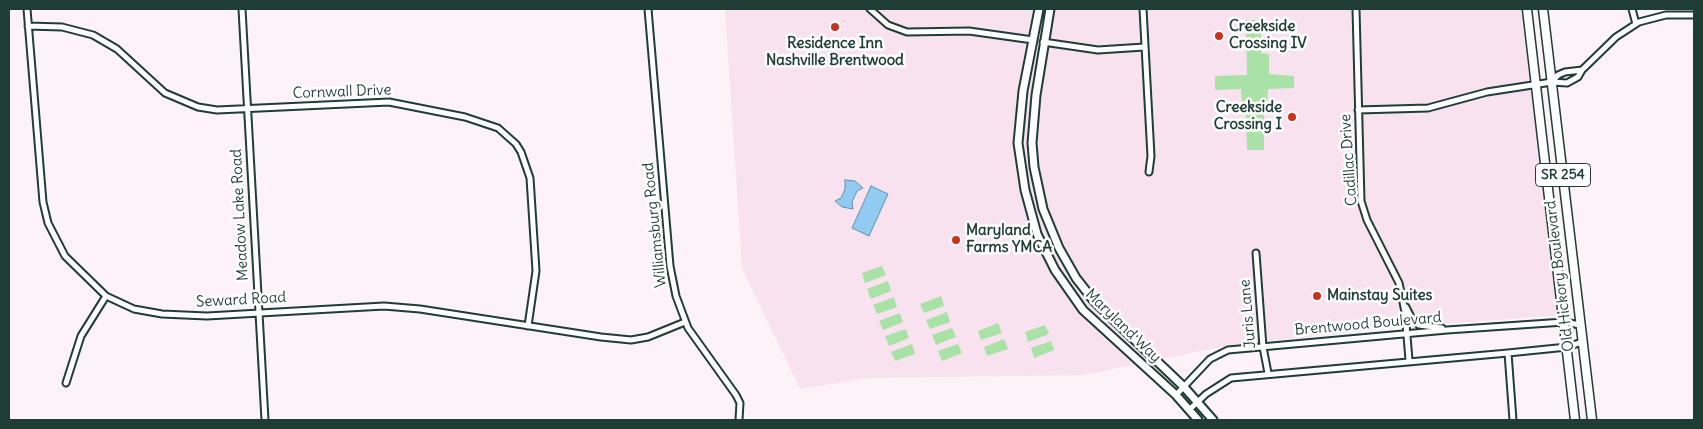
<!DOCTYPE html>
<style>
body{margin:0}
#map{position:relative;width:1703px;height:429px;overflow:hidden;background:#fcf2f8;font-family:Delius,sans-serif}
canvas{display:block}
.frame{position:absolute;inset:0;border:10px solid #1f3d34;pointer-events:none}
</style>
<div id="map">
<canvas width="1703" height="429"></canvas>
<div class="frame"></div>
</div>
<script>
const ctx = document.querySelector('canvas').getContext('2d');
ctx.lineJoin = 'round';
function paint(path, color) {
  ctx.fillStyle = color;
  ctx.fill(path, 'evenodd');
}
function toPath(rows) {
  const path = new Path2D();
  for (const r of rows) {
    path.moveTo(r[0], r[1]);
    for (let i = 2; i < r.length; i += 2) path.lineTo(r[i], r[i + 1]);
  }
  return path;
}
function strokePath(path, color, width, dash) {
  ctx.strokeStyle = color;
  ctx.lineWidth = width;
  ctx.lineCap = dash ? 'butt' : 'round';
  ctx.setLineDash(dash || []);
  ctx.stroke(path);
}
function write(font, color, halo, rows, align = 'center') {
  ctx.font = font + ' Delius,sans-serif';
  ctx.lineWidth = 5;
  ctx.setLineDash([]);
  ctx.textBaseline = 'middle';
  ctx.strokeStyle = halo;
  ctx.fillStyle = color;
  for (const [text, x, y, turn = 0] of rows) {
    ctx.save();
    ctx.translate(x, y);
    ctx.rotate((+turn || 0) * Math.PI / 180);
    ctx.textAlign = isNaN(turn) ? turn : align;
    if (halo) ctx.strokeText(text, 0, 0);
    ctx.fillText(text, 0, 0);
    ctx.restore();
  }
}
paint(toPath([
 [725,9,1522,9,1559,315,1394,328,1230,345,1084,375,868,378,800,389,742,268]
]), '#f8e2ef');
paint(toPath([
 [1246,20,1261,20,1261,53,1269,54,1269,74,1294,76,1294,88,1268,89,1267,114,1264,114,1264,150,1247,150,1246,115,1243,114,1241,89,1215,90,1215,76,1247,75],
 [882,266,886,275,865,283,862,273],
 [888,281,891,291,871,299,867,289],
 [941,296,944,306,924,313,920,304],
 [894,297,897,307,877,314,873,305],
 [947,312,950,322,930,329,926,320],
 [900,313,903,322,883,330,879,321],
 [998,323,1002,333,981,340,978,331],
 [1045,325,1049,334,1028,342,1025,332],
 [952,328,956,337,936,345,932,335],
 [906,329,909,338,889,346,885,336],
 [1004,339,1008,349,987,356,984,347],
 [1051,341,1054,350,1034,358,1031,348],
 [912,344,915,354,895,361,891,352],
 [958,344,962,353,942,361,938,351]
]), '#a9e1a6');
const water = toPath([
 [845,180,855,181,863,188,857,191,852,202,853,209,842,207,835,201,841,198,845,189,845,180],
 [871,186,888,194,869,236,852,228,871,186]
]);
paint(water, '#92cbf2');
strokePath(water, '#6492a6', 1);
const minor = toPath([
 [27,9,43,202,48,223,65,256,106,296,134,309,162,314,207,316,384,306,420,309,601,337,631,340,648,337,685,322],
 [242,9,265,420],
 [648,9,670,266,676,296,688,328,736,395,740,403,739,420],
 [870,9,888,25,907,32,969,31,1033,40],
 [1143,9,1151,156,1149,172],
 [1356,9,1361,201,1367,220,1399,283,1405,312,1409,360],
 [1632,9,1636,24],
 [28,26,62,27,93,35,117,49,165,93,198,107,217,110,389,102,465,117,498,128,516,144,521,152,530,178,536,271,528,326],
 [1043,42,1098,50,1144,47],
 [1582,70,1616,37,1639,22,1666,15,1694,15],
 [1358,110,1428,108,1487,92,1552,82,1567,83,1578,77,1582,70,1565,72,1558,75,1552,82],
 [1256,253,1263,347,1268,373],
 [1406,307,1412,319,1419,325,1442,328],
 [1508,353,1513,420],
 [66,383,81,336,106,296],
 [1176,395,1210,359,1228,350,1447,330,1564,322,1580,325],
 [1189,410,1206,394,1231,378,1508,353,1567,347,1582,342]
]);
const secondary = toPath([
 [1039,9,1023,91,1018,143,1025,190,1037,234,1055,270,1083,310,1176,395,1198,420],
 [1050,9,1036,95,1032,143,1034,167,1043,209,1059,248,1076,278,1094,301,1184,387,1213,420]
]);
const primary = toPath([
 [1527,9,1575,420],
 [1543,9,1592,420]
]);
strokePath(minor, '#1f3d34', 9);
strokePath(secondary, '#1f3d34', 11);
strokePath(primary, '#1f3d34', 11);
strokePath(minor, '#fff', 5);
strokePath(secondary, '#fff', 7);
strokePath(primary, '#fff', 8);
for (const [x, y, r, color] of [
 [835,27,5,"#c8321e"],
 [1219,36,5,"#c8321e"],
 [1292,117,5,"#c8321e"],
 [956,240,5,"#c8321e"],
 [1317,296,5,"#c8321e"]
]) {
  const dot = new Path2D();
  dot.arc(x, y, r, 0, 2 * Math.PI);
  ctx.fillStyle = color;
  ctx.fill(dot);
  strokePath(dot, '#fff', 2);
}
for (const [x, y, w] of [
 [1563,175,55]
]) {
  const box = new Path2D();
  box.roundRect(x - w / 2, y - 11.5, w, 23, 4);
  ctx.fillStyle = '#fff';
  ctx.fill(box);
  strokePath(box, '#1f3d34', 1);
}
write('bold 14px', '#1f3d34', null, [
 ["SR 254",1563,175]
]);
write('bold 15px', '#1f3d34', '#fff', [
 ["Creekside",1229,27],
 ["Crossing IV",1229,44],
 ["Residence Inn",835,44,"center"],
 ["Nashville Brentwood",835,61,"center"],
 ["Creekside",1282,108,"right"],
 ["Crossing I",1282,125,"right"],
 ["Maryland",966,231],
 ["Farms YMCA",966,248],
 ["Mainstay Suites",1327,296]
], 'left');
write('15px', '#1f3d34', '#fff', [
 ["Cornwall Drive",342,92,-2],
 ["Cadillac Drive",1349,160,-94],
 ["Meadow Lake Road",240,215,-93],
 ["Williamsburg Road",655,225,-96],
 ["Old Hickory Boulevard",1560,276,-97],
 ["Seward Road",241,300,-3],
 ["Juris Lane",1248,314,-95],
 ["Brentwood Boulevard",1368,324,-5],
 ["Maryland Way",1123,326,44]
]);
</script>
